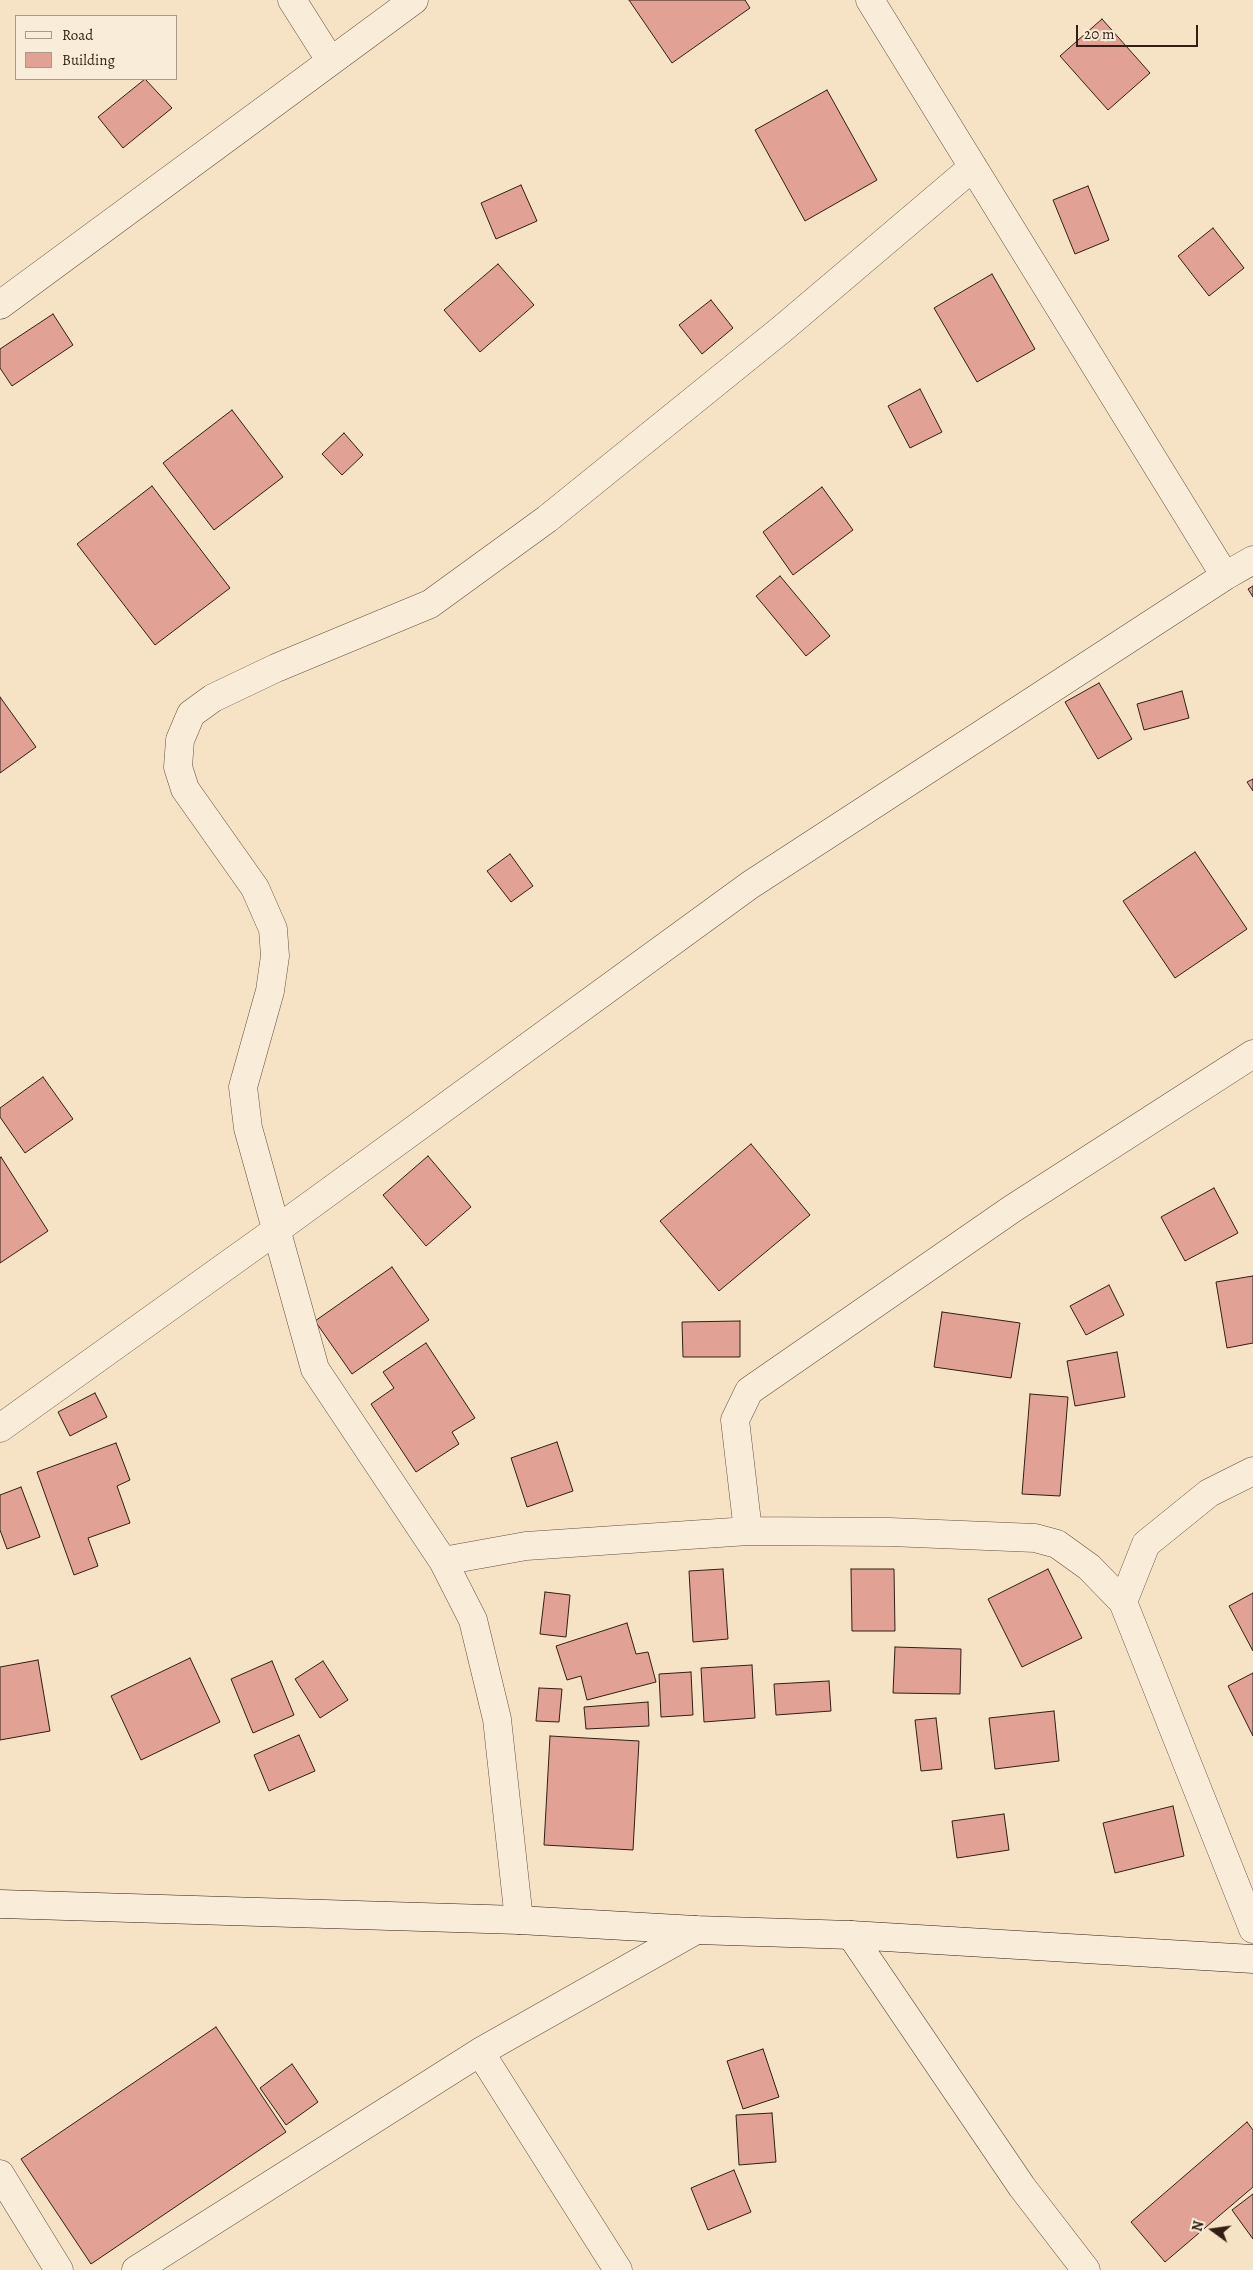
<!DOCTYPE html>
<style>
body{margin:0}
#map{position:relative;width:1253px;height:2270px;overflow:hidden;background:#f6e3c5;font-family:Alegreya,serif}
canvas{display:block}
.legend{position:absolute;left:15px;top:15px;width:162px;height:65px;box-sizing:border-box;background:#f9edd9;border:1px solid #a99a8a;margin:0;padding:6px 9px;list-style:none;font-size:15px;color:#321e13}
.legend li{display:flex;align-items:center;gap:10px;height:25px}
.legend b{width:25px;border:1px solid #a99a8a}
.north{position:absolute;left:1188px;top:2205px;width:50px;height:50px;-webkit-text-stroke:4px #f9edd9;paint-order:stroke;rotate:284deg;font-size:14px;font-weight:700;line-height:20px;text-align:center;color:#321e13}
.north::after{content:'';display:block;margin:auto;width:18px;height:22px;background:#321e13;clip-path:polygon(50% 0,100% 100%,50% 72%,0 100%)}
.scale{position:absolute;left:1076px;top:25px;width:122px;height:22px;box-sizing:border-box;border:2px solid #321e13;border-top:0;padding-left:6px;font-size:15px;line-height:18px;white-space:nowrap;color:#321e13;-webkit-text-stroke:4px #f9edd9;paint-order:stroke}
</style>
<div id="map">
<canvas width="1253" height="2270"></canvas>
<ul class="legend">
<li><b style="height:6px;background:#f9edd9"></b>Road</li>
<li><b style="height:14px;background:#e1a195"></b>Building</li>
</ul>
<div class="north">N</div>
<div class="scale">20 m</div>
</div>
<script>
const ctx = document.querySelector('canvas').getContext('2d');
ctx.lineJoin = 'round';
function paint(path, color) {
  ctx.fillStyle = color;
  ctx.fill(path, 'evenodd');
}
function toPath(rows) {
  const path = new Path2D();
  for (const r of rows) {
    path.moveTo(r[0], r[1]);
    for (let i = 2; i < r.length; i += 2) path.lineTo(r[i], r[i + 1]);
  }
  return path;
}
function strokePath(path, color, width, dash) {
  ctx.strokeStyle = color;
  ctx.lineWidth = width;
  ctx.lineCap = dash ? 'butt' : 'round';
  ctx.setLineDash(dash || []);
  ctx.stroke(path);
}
const building = toPath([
 [629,0,745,0,750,8,672,63,629,0],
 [1102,19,1150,73,1108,110,1060,56,1102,19],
 [145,79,172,108,123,148,98,117,145,79],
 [827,90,877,180,805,221,755,130,827,90],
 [521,185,537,221,496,239,481,203,521,185],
 [1088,186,1109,240,1075,254,1053,200,1088,186],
 [1213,228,1244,268,1209,296,1178,256,1213,228],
 [498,264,534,305,480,352,444,310,498,264],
 [992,274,1035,349,977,382,934,308,992,274],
 [711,300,733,328,702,354,679,325,711,300],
 [53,314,73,345,12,386,0,368,0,349,53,314],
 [920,389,942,432,910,448,888,406,920,389],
 [232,410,283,477,214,530,163,463,232,410],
 [344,433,363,455,342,475,322,454,344,433],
 [152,486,230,588,155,645,77,544,152,486],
 [822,487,853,530,793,575,763,532,822,487],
 [780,576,830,636,806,656,756,596,780,576],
 [1253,586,1253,597,1248,589,1253,586],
 [1099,683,1132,739,1098,759,1065,702,1099,683],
 [1182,691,1189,718,1144,730,1137,704,1182,691],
 [0,697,36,747,0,773,0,697],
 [1253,779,1253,791,1247,782,1253,779],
 [1195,852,1247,929,1175,978,1123,901,1195,852],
 [510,854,533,886,511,902,487,871,510,854],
 [43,1077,73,1119,25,1153,0,1117,0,1108,43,1077],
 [751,1144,810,1215,719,1291,660,1221,751,1144],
 [428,1156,471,1207,426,1246,383,1195,428,1156],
 [1,1157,48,1231,0,1263,0,1158,1,1157],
 [1214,1188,1238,1233,1185,1261,1161,1217,1214,1188],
 [392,1267,429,1320,352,1374,315,1321,392,1267],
 [1253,1276,1253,1343,1227,1348,1216,1282,1253,1276],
 [1109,1285,1124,1315,1086,1335,1070,1306,1109,1285],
 [942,1312,1020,1323,1011,1378,934,1367,942,1312],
 [740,1321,740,1357,683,1357,682,1322,740,1321],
 [426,1343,475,1418,452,1432,459,1444,416,1472,371,1404,394,1388,383,1372,426,1343],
 [1117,1352,1125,1397,1075,1406,1067,1361,1117,1352],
 [95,1393,107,1417,70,1436,58,1412,95,1393],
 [1030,1394,1068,1397,1060,1496,1022,1494,1030,1394],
 [557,1442,573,1491,527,1507,511,1458,557,1442],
 [116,1443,130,1480,117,1486,130,1523,88,1538,98,1566,74,1575,37,1472,116,1443],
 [21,1487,40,1537,7,1549,0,1530,0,1495,21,1487],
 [723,1569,728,1639,693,1642,689,1571,723,1569],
 [851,1569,894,1569,895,1631,852,1631,851,1569],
 [1048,1569,1082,1638,1022,1667,988,1599,1048,1569],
 [545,1592,570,1595,566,1637,540,1634,545,1592],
 [1253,1593,1253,1651,1229,1606,1253,1593],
 [627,1623,636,1654,648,1652,656,1682,587,1700,581,1676,567,1680,556,1646,627,1623],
 [895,1647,961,1649,960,1694,893,1693,895,1647],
 [190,1658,220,1722,141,1760,111,1696,190,1658],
 [38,1660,50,1731,0,1740,0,1667,38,1660],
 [272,1661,294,1715,253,1733,231,1679,272,1661],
 [323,1661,348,1700,320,1718,295,1679,323,1661],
 [752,1665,755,1718,704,1722,701,1668,752,1665],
 [691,1672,693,1715,661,1717,659,1674,691,1672],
 [1253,1673,1253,1736,1228,1686,1253,1673],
 [829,1681,831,1711,776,1715,774,1684,829,1681],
 [539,1688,562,1689,559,1722,536,1721,539,1688],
 [648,1702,649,1726,586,1729,584,1707,648,1702],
 [1054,1711,1059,1761,995,1769,989,1718,1054,1711],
 [936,1718,942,1769,921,1771,915,1720,936,1718],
 [299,1735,315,1771,269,1791,254,1755,299,1735],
 [550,1736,639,1741,633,1850,544,1845,550,1736],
 [1173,1806,1184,1856,1115,1873,1103,1823,1173,1806],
 [1004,1814,1009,1850,957,1858,952,1821,1004,1814],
 [216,2027,286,2132,91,2264,21,2159,216,2027],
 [763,2049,779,2097,743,2109,727,2061,763,2049],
 [292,2064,318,2102,286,2125,260,2088,292,2064],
 [772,2113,776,2162,739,2165,736,2115,772,2113],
 [1247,2122,1253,2130,1253,2187,1165,2262,1131,2222,1247,2122],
 [734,2170,751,2212,708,2230,691,2188,734,2170],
 [1253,2194,1253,2239,1232,2210,1253,2194]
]);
paint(building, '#e1a195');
strokePath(building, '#321e13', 1);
const minor = toPath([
 [292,0,330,60],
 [870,0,1225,576],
 [0,305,414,0],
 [0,1428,275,1231,750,885,1225,576,1253,560],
 [1253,1471,1209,1493,1146,1544,1123,1602,1253,1929],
 [748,1531,735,1420,749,1391,1012,1209,1253,1054],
 [443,1561,526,1546,748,1531,890,1532,1035,1538,1057,1544,1089,1567,1123,1602],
 [519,1920,497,1719,473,1620,443,1561,315,1369,248,1128,243,1087,270,991,275,956,273,929,255,888,185,789,178,767,180,740,191,714,213,698,276,668,430,604,547,519,782,329,973,167],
 [851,1935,1022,2187,1086,2270],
 [480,2052,618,2270],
 [0,2174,59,2270],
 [136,2270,480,2052,696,1930]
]);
const secondary = toPath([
 [0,1904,519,1920,696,1930,851,1935,1253,1959]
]);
strokePath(minor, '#634f40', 29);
strokePath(secondary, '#321e13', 29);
strokePath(minor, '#f9edd9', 28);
strokePath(secondary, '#f9edd9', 28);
</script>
